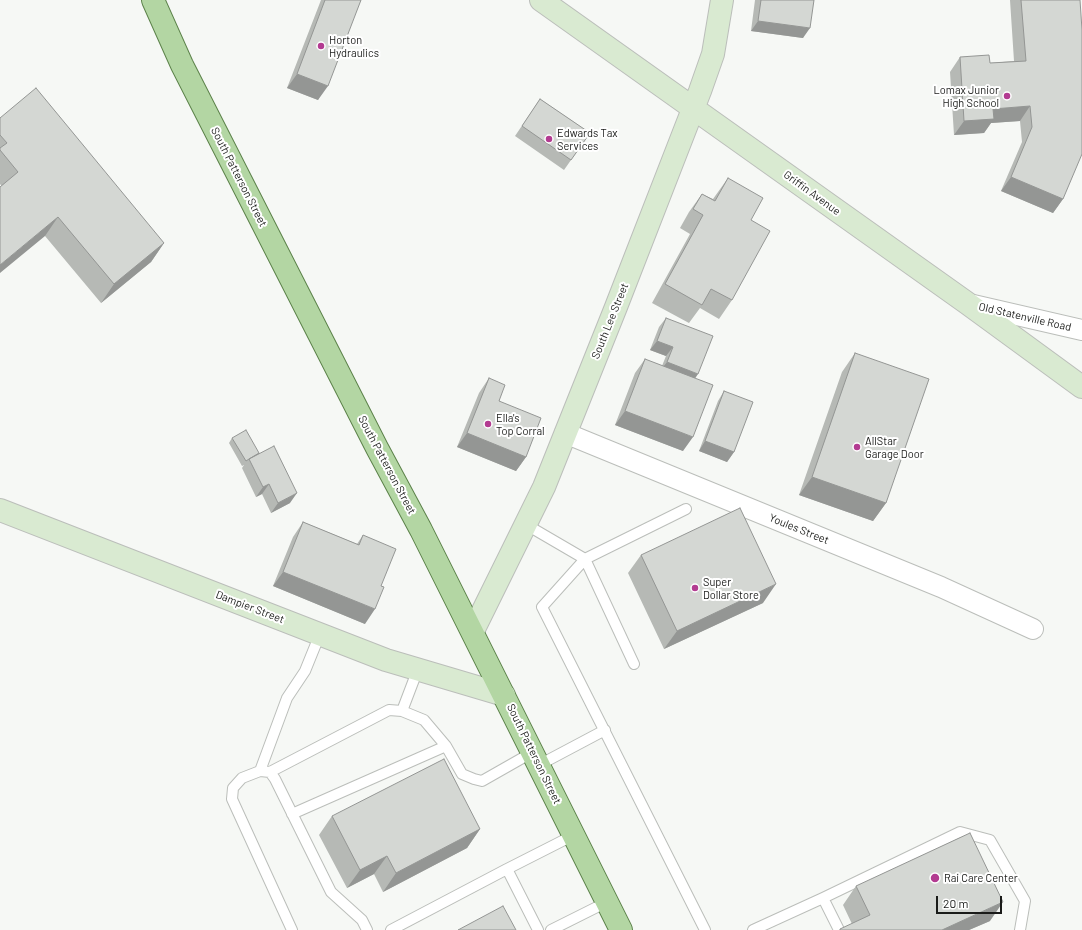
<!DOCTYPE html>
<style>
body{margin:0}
#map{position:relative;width:1082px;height:930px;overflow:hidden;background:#f6f8f5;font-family:Barlow,sans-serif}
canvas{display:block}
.scale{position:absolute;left:936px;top:896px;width:66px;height:18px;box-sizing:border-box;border:2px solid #1a1b19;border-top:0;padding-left:5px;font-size:12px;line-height:14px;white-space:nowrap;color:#1a1b19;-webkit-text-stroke:3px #fff;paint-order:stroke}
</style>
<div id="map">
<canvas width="1082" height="930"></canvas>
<div class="scale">20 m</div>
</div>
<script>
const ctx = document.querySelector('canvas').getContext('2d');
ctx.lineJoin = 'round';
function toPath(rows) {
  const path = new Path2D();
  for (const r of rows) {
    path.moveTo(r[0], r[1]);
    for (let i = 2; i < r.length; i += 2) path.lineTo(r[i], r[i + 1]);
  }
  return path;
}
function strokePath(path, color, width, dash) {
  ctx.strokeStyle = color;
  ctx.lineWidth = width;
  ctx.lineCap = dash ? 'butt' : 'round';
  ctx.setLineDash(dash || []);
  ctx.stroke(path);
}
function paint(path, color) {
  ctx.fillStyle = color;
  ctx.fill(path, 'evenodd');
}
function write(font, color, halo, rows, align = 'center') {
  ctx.font = font + ' Barlow,sans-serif';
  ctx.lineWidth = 4;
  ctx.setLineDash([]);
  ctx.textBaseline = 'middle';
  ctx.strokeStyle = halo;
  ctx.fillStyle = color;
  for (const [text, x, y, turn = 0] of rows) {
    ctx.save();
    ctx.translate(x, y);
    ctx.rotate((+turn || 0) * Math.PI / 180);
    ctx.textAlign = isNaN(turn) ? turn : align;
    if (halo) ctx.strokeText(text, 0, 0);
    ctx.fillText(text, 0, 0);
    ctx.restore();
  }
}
const lane = toPath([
 [525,524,585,559,686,509],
 [634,664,585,559,542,607,705,930],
 [402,711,418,669],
 [539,765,605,730],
 [260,771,287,698,305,671,320,634],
 [270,772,389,710,402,711,424,720,446,746,462,774,474,779,482,781,533,752],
 [292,814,446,746],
 [823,898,839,930],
 [292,930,232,799,233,788,242,778,260,771,270,772,275,779,331,892,362,920,367,930],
 [391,930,507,869],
 [538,930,507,869,574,835],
 [551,930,607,902],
 [753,930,823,898,960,832,990,840,1025,901,1020,930]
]);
const street = toPath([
 [969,304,1082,330],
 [565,433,941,587,1033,629]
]);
const secondary = toPath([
 [541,0,967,303,1082,387],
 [0,510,386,660,504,695],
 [473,631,544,487,616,307,700,91,713,54,722,0]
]);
const primary = toPath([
 [153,0,182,65,377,448,421,530,621,930]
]);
strokePath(lane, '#bbbeba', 12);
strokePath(street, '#bbbeba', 22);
strokePath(secondary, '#bbbeba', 24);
strokePath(primary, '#5c824a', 24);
strokePath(lane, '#fff', 10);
strokePath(street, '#fff', 20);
strokePath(secondary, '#d9ead1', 22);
strokePath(primary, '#b3d6a3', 22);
paint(toPath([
 [321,0,361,0,318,100,287,88],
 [755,0,814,0,803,38,751,31],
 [1010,0,1080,0,1063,199,1053,213,1001,191,1022,142,1020,121,991,123,984,133,954,135,950,72,960,57,990,63,1014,61],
 [540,99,590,133,564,170,515,136],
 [0,118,164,243,151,262,101,303,45,236,0,184],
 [728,178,751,220,732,300,719,319,700,308,689,323,652,303,690,234,680,228,689,212,702,194,713,199],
 [666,318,695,378,683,451,615,425,635,373,645,359,662,366,666,356,650,350,659,327],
 [855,353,886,503,873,521,799,495,842,372],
 [489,378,526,457,516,471,457,447,479,393],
 [724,391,734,452,727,462,699,451,718,401],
 [232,438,259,453,290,503,271,513,262,494,256,497,242,468,244,465,242,466,229,443],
 [303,522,357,544,363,535,365,624,273,586,293,537],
 [641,555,763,603,664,649,628,573],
 [332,816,480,829,467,848,383,892,374,874,347,888,319,835],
 [856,886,990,921,969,930,839,930,852,924,843,905]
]), '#b6b9b5');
paint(toPath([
 [758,21,810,28,803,38,751,31],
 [297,74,328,86,318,100,287,88],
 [1030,106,1020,121,991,123,984,133,954,135,964,121,993,109],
 [1011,177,1063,199,1053,213,1001,191],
 [58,217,45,236,0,273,0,265],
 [164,243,151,262,101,303,114,284],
 [657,341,673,347,666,356,650,350],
 [667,362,698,374,692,383,660,371],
 [625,411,693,437,683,451,615,425],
 [467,433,526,457,516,471,457,447],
 [705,441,734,452,727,462,699,451],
 [812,477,886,503,873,521,799,495],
 [269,484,262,494,256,497,263,487],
 [297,493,290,503,271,513,278,503],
 [283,572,375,609,365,624,273,586],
 [776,584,763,603,664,649,677,631],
 [480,829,467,848,383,892,396,873],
 [387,856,374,874,347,888,360,870],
 [1003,902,990,921,969,930,942,930]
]), '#949694');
const building = toPath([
 [325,0,361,0,328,86,297,74,325,0],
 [761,0,814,0,810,28,758,21,761,0],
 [1021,0,1080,0,1082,30,1082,154,1063,199,1011,177,1032,127,1030,106,993,109,994,119,964,121,960,57,989,55,990,63,1026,61,1021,0],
 [36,88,164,243,114,284,58,217,0,265,0,187,18,172,0,150,0,148,7,143,0,135,0,118,36,88],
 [540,99,590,133,571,160,522,126,540,99],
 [728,178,763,198,751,220,770,231,732,300,711,289,702,305,665,284,703,215,693,209,702,194,715,201,728,178],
 [666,318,713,336,698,374,667,362,673,347,657,341,666,318],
 [855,353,929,379,886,503,812,477,855,353],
 [645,359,713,385,693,437,625,411,645,359],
 [489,378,505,385,499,401,541,418,526,457,467,433,489,378],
 [724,391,753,402,734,452,705,441,724,391],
 [246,430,259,453,249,459,246,461,232,438,246,430],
 [274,446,297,493,278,503,269,484,263,487,249,459,274,446],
 [740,508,776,584,677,631,641,555,740,508],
 [303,522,359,545,363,535,396,549,381,586,384,587,375,609,283,572,303,522],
 [444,759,480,829,396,873,387,856,360,870,332,816,444,759],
 [970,833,1003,902,942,930,840,930,840,929,870,915,856,886,970,833],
 [503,906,516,930,458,930,503,906]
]);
paint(building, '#d4d7d3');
strokePath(building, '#949694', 1);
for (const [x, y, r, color] of [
 [321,46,4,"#b33b91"],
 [1007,96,4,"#b33b91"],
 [549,139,4,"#b33b91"],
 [488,424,4,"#b33b91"],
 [857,447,4,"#b33b91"],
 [695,588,4,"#b33b91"],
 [935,878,5,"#b33b91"]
]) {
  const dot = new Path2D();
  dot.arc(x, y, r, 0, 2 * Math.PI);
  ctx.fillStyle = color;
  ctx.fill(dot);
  strokePath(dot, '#fff', 1.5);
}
write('11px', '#1a1b19', '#fff', [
 ["Horton",329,40],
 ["Hydraulics",329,53],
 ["Lomax Junior",999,90,"right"],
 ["High School",999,103,"right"],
 ["Edwards Tax",557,133],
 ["Services",557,146],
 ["Ella's",496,418],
 ["Top Corral",496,431],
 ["AllStar",865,441],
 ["Garage Door",865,454],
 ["Super",703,582],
 ["Dollar Store",703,595],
 ["Rai Care Center",944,878]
], 'left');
write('11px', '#1a1b19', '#fff', [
 ["South Patterson Street",239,177,63],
 ["Griffin Avenue",812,193,36],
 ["Old Statenville Road",1025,317,13],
 ["South Lee Street",610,321,-68],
 ["South Patterson Street",387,465,62],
 ["Youles Street",799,529,22],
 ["Dampier Street",250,607,21],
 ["South Patterson Street",534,754,64]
]);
</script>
